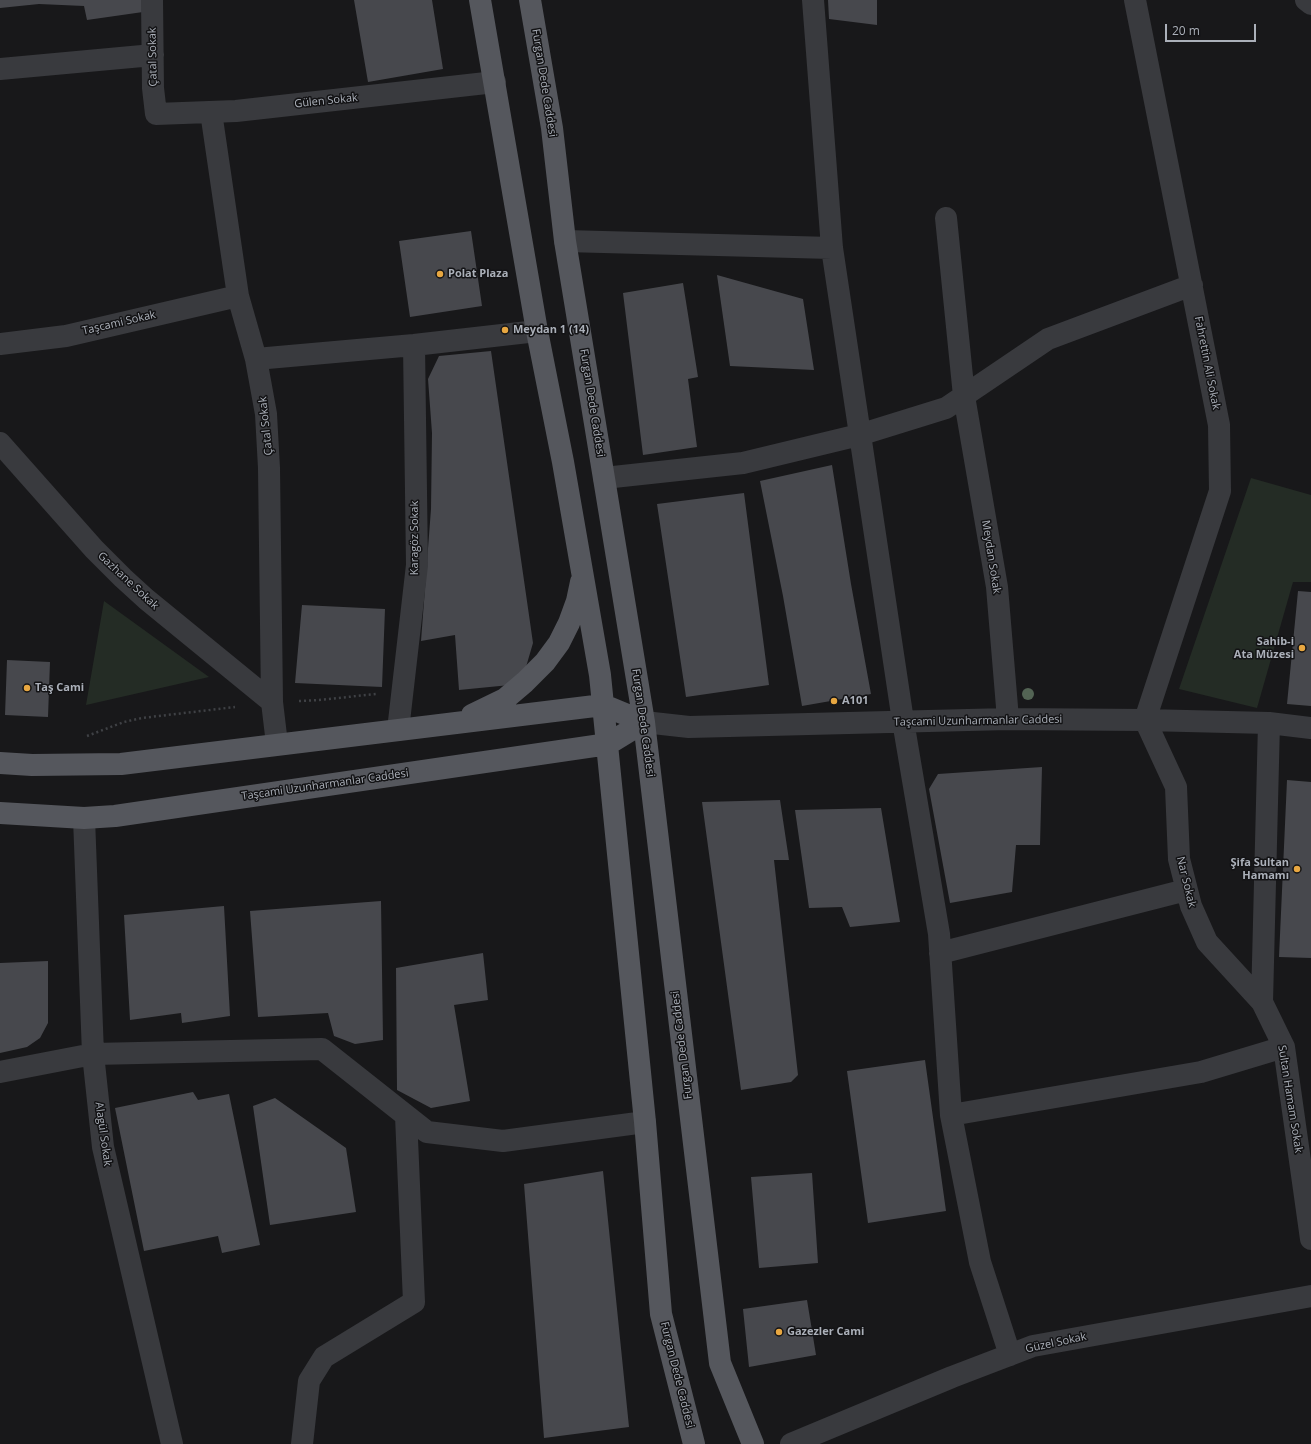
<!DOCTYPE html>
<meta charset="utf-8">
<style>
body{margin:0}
#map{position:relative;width:1311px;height:1444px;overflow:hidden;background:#18181a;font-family:"Open Sans",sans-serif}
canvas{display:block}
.scale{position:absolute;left:1165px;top:24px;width:91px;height:18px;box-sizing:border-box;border:2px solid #abb0b9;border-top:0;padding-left:5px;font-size:12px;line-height:14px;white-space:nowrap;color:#abb0b9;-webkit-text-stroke:3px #131315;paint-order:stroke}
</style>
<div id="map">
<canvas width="1311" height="1444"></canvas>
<div class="scale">20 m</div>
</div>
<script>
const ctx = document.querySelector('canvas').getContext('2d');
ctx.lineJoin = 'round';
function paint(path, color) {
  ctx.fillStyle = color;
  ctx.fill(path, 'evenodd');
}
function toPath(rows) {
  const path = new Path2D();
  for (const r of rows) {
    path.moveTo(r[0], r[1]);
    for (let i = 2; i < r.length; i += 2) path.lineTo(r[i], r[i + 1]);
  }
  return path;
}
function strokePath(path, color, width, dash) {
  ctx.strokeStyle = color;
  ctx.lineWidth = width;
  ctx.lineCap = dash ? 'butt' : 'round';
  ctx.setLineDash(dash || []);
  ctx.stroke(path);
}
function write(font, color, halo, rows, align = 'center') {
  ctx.font = font + ' "Open Sans",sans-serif';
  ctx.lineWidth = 3;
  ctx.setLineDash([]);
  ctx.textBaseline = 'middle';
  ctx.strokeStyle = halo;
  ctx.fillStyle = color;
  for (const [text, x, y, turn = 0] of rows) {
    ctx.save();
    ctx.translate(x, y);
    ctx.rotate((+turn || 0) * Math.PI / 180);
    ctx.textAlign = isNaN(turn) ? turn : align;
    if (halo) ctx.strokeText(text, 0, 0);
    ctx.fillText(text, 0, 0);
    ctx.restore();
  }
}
paint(toPath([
 [1251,478,1311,495,1311,582,1293,582,1257,708,1179,689],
 [104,601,209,677,86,705]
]), '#242c25');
paint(toPath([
 [0,0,142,0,143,12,87,20,84,6,39,4,0,8],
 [354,0,432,0,443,69,368,82],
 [828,0,877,0,877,25,829,19],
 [471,231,482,306,410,317,399,241],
 [717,275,803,299,814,370,730,366],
 [683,283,698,377,688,379,697,447,643,455,623,293],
 [491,351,533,643,526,667,510,685,459,690,455,635,421,641,431,509,432,433,428,379,439,356],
 [832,465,851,584,871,694,802,706,783,596,760,481],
 [744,493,769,685,686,697,657,504],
 [1298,591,1311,592,1311,706,1287,704],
 [302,605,385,609,382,687,295,683],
 [7,660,50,662,48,717,5,715],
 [1042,767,1040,845,1016,845,1012,892,950,903,929,789,938,774],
 [1287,780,1311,782,1311,958,1279,957],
 [780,800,789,860,774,860,798,1075,791,1082,741,1090,702,802],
 [881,808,900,922,850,927,842,907,809,908,795,810],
 [381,901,383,1040,355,1044,334,1036,328,1013,258,1017,250,911],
 [224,906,230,1016,182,1023,181,1013,130,1020,124,915],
 [483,953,488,1000,454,1005,470,1101,431,1108,397,1090,396,968],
 [48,961,48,1023,40,1038,27,1047,0,1053,0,963],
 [925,1060,946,1211,868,1223,847,1071],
 [193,1092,198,1100,229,1094,260,1245,222,1253,218,1236,144,1251,115,1108],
 [275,1098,346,1148,356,1212,270,1225,253,1106],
 [603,1171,629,1427,544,1438,524,1184],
 [812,1173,818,1263,759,1268,751,1177],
 [807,1300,816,1355,749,1367,743,1309]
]), '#47484d');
strokePath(toPath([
 [299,701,319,700,376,694],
 [87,736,124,722,142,718,235,707]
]), '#3f4145', 2.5, [2, 3]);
strokePath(toPath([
 [152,0,153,88,156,114,236,111,495,82],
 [813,0,832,248,903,721,939,934,951,1115,980,1262,1010,1355],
 [1135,0,1219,425,1220,491,1145,720,1176,787,1179,859,1191,906,1207,942,1262,1002],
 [1306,0,1311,4],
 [0,69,153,55],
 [211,112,238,296,256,359,266,414,269,468,272,702,277,744],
 [946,218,964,396,997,587,1008,719],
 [565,241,832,248],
 [0,344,66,336,238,296],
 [256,359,414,345,537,331],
 [0,443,94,549,123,578,146,599,272,702],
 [604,478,743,463,859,435,946,408,1048,339,1192,285],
 [644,722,689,727,1008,719,1145,720,1269,723,1311,728],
 [1269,723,1262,1002,1284,1047,1311,1239],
 [398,730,417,565,414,345],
 [84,818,93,1054,103,1147,172,1444],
 [940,953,1186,890],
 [0,1072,93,1054,322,1049,427,1132,503,1141,645,1122],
 [951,1115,1201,1072,1284,1047],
 [302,1444,309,1381,324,1357,414,1302,406,1116],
 [791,1444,952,1377,1033,1346,1311,1296]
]), '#393a3e', 22);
strokePath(toPath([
 [480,0,537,331,563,462,600,675,645,1122,661,1314,694,1444],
 [530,0,552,128,565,241,644,722,720,1363,753,1444],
 [472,715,505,699,525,682,545,662,559,643,569,623,577,601,581,582],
 [0,763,32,765,121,764,603,705,644,722],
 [0,813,84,818,115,816,608,744,644,722]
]), '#55575d', 22);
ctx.fillStyle = '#536454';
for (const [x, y] of [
 [1028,694]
]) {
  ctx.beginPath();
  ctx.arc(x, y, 6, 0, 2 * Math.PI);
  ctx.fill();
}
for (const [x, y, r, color] of [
 [440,274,4,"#e8a741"],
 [505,330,4,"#e8a741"],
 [1302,648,4,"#e8a741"],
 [27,688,4,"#e8a741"],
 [834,701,4,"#e8a741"],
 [1297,869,4,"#e8a741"],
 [779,1332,4,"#e8a741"]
]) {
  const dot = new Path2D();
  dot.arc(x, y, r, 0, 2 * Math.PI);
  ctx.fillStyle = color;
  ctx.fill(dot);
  strokePath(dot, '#131315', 1.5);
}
write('11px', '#abb0b9', '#131315', [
 ["Çatal Sokak",153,57,-91],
 ["Furgan Dede Caddesi",544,83,81],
 ["Gülen Sokak",326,101,-6],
 ["Taşcami Sokak",119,323,-13],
 ["Fahrettin Ali Sokak",1207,363,79],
 ["Furgan Dede Caddesi",592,403,81],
 ["Çatal Sokak",266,426,-96],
 ["Karagöz Sokak",415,538,-90],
 ["Meydan Sokak",991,557,81],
 ["Gazhane Sokak",128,581,43],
 ["Taşcami Uzunharmanlar Caddesi",978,721,-1],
 ["Furgan Dede Caddesi",643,723,82],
 ["Taşcami Uzunharmanlar Caddesi",325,785,-8],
 ["Nar Sokak",1186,882,76],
 ["Furgan Dede Caddesi",682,1045,-97],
 ["Sultan Hamam Sokak",1290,1099,81],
 ["Alagül Sokak",103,1134,82],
 ["Güzel Sokak",1056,1343,-12],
 ["Furgan Dede Caddesi",677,1375,76]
]);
write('bold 11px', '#abb0b9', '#131315', [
 ["Polat Plaza",448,274],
 ["Meydan 1 (14)",513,330],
 ["Sahib-i",1294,642,"right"],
 ["Ata Müzesi",1294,655,"right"],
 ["Taş Cami",35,688],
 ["A101",842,701],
 ["Şifa Sultan",1289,863,"right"],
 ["Hamamı",1289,876,"right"],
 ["Gazezler Cami",787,1332]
], 'left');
</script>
